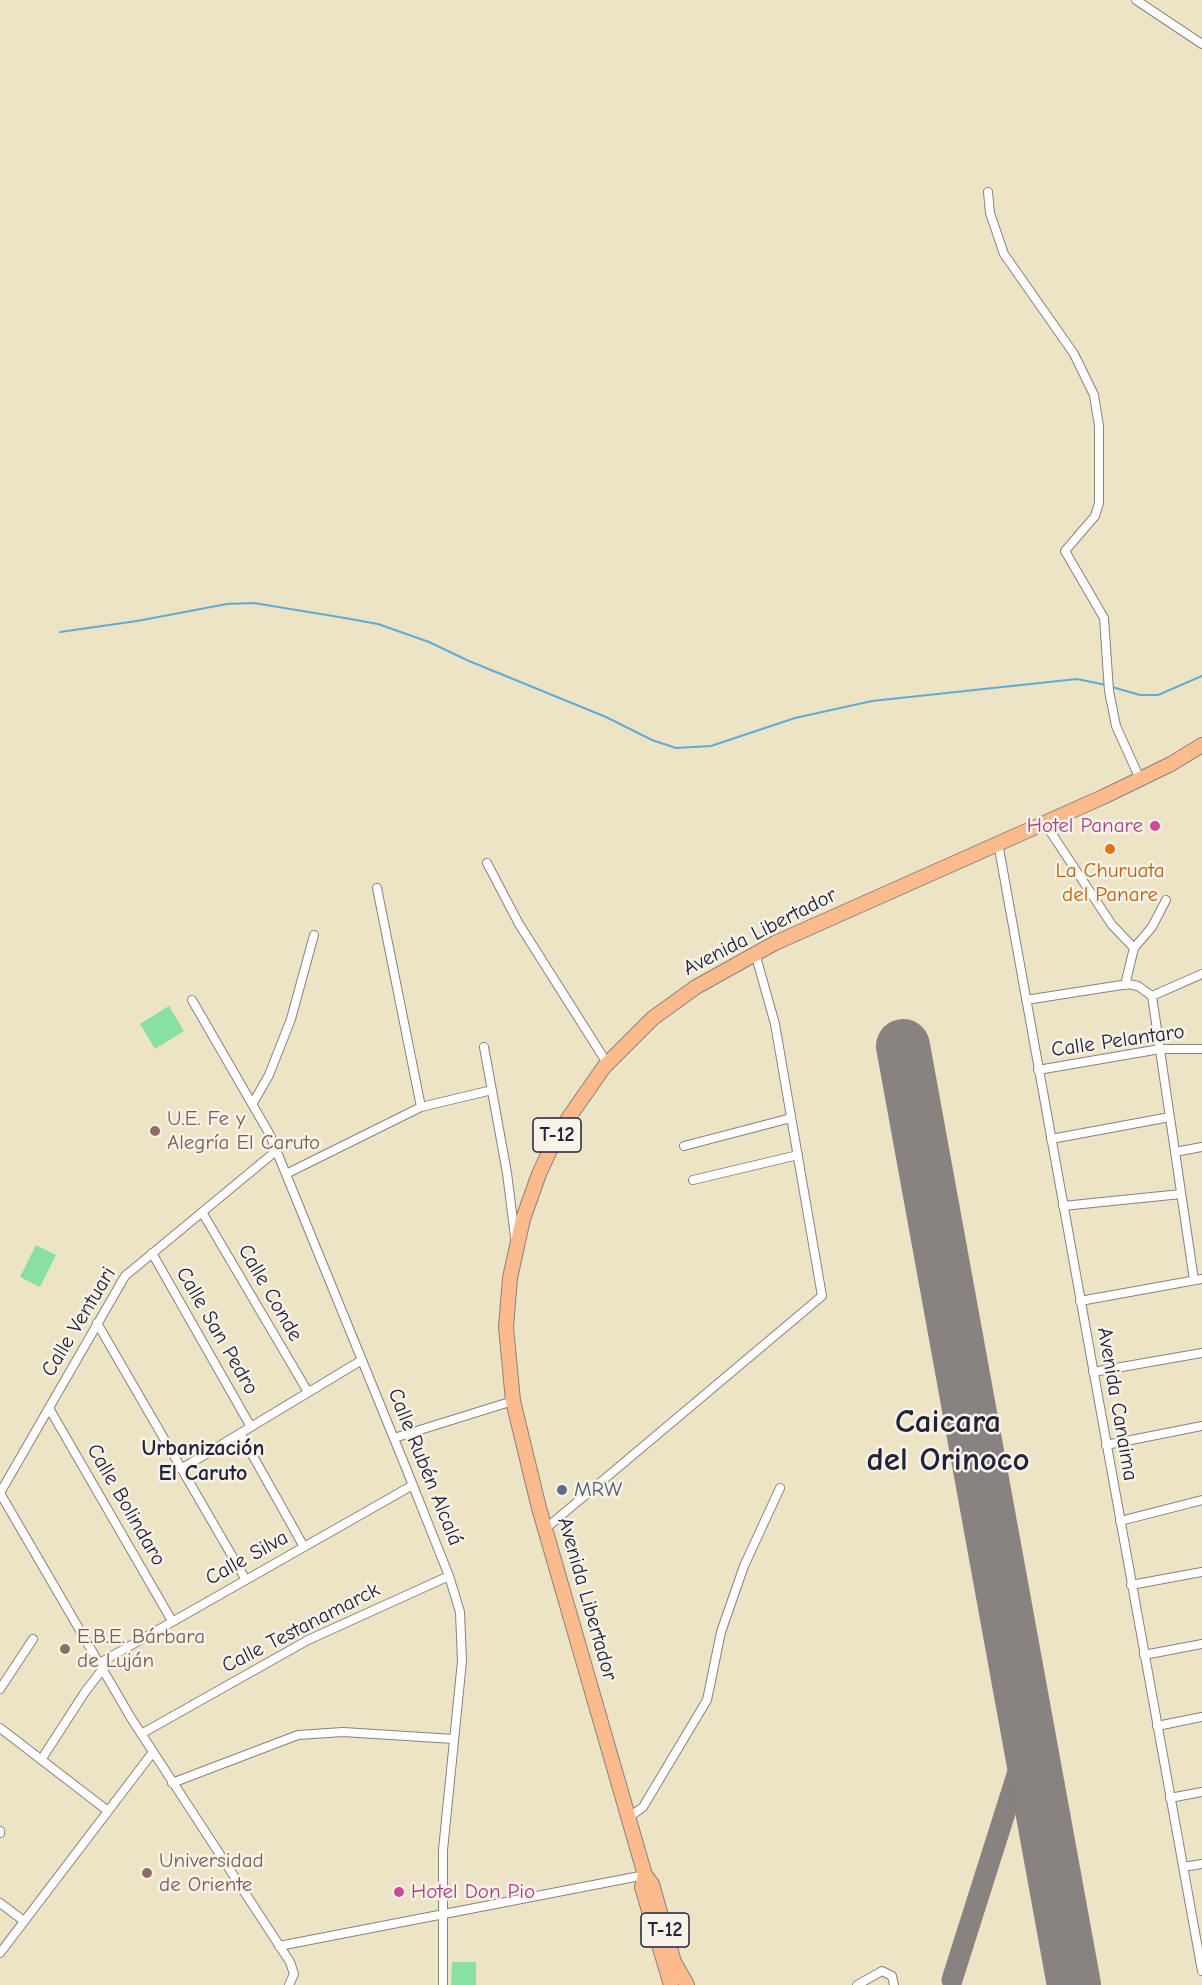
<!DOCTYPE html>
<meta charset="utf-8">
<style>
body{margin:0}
canvas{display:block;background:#ede3c5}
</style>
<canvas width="1202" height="1985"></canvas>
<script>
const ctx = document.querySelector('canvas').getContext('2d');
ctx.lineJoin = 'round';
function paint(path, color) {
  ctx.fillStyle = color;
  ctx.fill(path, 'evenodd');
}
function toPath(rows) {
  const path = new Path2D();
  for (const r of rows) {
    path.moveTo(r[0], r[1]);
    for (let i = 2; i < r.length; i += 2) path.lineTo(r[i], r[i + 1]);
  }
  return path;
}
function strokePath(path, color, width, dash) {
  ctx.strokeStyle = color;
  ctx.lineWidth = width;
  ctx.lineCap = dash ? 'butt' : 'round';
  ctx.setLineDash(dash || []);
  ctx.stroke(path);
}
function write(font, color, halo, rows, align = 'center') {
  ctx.font = font + ' "Comic Neue",sans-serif';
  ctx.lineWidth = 5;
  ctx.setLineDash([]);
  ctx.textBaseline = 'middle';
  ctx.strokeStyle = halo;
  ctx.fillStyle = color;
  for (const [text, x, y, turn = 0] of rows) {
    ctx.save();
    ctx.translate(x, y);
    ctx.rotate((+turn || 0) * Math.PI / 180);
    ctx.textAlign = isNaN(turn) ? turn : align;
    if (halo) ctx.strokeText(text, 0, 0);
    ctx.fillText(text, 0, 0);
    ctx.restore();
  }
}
paint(toPath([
 [169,1006,184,1031,155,1049,140,1024],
 [36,1245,56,1255,40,1287,20,1277],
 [452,1962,476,1962,476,1985,451,1985]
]), '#89e0a4');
strokePath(toPath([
 [60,632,137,621,227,604,254,603,339,617,378,624,429,642,469,661,606,717,652,740,676,748,711,746,795,718,872,701,1077,679,1106,685],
 [1112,687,1140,695,1158,695,1202,676]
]), '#60acd8', 2);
strokePath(toPath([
 [952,1980,1029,1737]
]), '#888280', 21);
strokePath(toPath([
 [903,1046,1074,1985]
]), '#888280', 54);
const street = toPath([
 [1136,0,1202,44],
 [988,192,990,213,1004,254,1074,354,1094,395,1099,426,1099,503,1095,516,1065,551,1104,618,1109,691,1116,726,1140,779],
 [1044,822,1112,925,1134,948],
 [998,843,1202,1971],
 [487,863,519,924,607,1063],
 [377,888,421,1107],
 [1125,985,1134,948,1152,927,1166,900],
 [1152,996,1194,1280],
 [1152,996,1202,974],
 [192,1000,270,1135,406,1468,449,1576,460,1612,462,1661,443,1850,443,1985],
 [1026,1000,1128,984,1138,986,1152,996],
 [484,1047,507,1173,515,1237],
 [1038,1070,1160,1049,1202,1049],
 [253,1103,269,1075,291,1019,314,935],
 [1051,1139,1170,1117],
 [684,1146,791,1118],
 [1175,1152,1202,1147],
 [286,1174,421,1107,492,1090],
 [693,1180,798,1155],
 [1063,1206,1181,1194],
 [202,1212,308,1392],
 [152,1253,251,1427],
 [1080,1301,1202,1279],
 [97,1323,246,1580],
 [1093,1372,1202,1353],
 [49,1408,172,1621],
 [240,1433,304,1547],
 [394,1438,513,1401],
 [1106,1445,1202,1426],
 [181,1469,362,1360],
 [0,1493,131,1718,290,1962,294,1974,289,1985],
 [0,1493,125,1276,276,1151],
 [1120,1521,1202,1500],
 [545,1529,822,1296,775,1024,755,953],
 [1131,1585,1202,1572],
 [1144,1655,1202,1644],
 [98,1664,413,1485],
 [0,1689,33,1639],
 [1157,1726,1202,1717],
 [0,1728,108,1811],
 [141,1734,308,1640,449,1576],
 [41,1760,85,1692,102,1670],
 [172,1783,298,1735,343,1732,454,1739],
 [1170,1798,1202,1792],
 [628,1818,643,1807,707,1700,721,1632,744,1566,780,1488],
 [0,1831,0,1833],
 [1183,1867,1202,1864],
 [0,1903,24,1921],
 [279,1946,645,1875],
 [0,1953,153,1752],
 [857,1985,882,1971,892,1976,894,1985]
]);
const highway = toPath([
 [645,1875,642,1887,671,1985],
 [687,1985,674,1962,652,1884,645,1875,539,1508,513,1401,506,1327,510,1278,523,1219,539,1174,558,1133,604,1067,653,1018,696,987,775,943,1103,797,1171,764,1202,745]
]);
strokePath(street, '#888280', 10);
strokePath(highway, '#888280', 16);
strokePath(street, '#fff', 8);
strokePath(highway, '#fbbb8c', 14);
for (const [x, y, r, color] of [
 [1155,826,6,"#d1479c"],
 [1110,849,6,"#e8710a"],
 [155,1131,6,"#8d6e63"],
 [562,1490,6,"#5c6f8a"],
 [65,1649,6,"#8d6e63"],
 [147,1873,6,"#8d6e63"],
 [399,1892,6,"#d1479c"]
]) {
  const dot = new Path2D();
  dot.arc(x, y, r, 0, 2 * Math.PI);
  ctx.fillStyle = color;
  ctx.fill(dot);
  strokePath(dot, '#f7f3e8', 2);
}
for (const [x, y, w] of [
 [557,1135,48],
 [665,1930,48]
]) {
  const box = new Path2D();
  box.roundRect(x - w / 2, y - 17, w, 34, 4.5);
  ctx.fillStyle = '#f7f3e8';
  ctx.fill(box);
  strokePath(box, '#22223b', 1.5);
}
write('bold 20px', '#22223b', null, [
 ["T-12",557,1135],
 ["T-12",665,1930]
]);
write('21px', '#b23c85', '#f7f3e8', [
 ["Hotel Panare",1143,826],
 ["Hotel Don Pio",411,1892,"left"]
], 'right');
write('21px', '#c56008', '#f7f3e8', [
 ["La Churuata",1110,871],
 ["del Panare",1110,895]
]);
write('21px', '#22223b', '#f7f3e8', [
 ["Avenida Libertador",760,932,-27],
 ["Calle Pelantaro",1118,1041,-8],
 ["Calle Conde",270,1293,60],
 ["Calle Ventuari",79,1322,-59],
 ["Calle San Pedro",217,1331,60],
 ["Avenida Canaima",1117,1404,80],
 ["Calle Rubén Alcalá",425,1467,68],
 ["Calle Bolindaro",126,1505,60],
 ["Calle Silva",247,1558,-29],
 ["Avenida Libertador",587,1599,74],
 ["Calle Testanamarck",301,1628,-27]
]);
write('21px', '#785e54', '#f7f3e8', [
 ["U.E. Fe y",167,1119],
 ["Alegría El Caruto",167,1143],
 ["E.B.E. Bárbara",77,1637],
 ["de Luján",77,1661],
 ["Universidad",159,1861],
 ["de Oriente",159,1885]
], 'left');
write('21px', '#4e5e75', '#f7f3e8', [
 ["MRW",574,1490]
], 'left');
write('bold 22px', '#22223b', '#f7f3e8', [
 ["Urbanización",203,1449],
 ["El Caruto",203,1474]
]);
write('bold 33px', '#22223b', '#f7f3e8', [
 ["Caicara",948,1423],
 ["del Orinoco",948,1461]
]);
</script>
